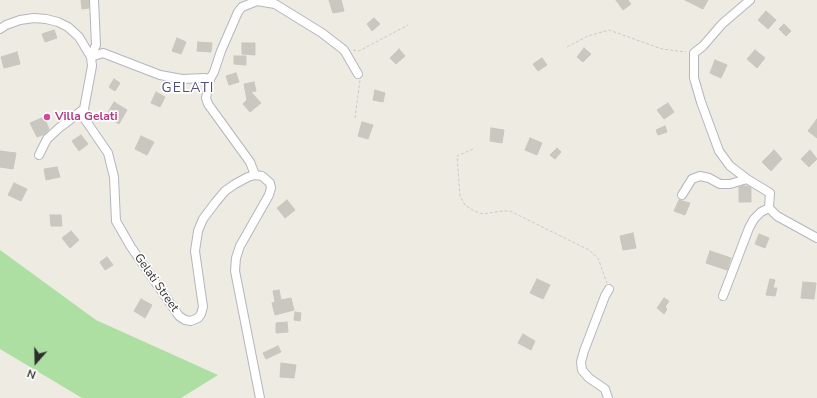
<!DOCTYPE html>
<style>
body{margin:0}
#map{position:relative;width:817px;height:398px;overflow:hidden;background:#eeebe2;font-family:"Nunito Sans",sans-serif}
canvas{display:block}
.north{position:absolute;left:16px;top:342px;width:40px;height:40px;-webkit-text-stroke:3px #fff;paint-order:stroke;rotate:200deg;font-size:11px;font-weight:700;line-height:16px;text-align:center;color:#2e2e2e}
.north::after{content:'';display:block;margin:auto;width:14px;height:18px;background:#2e2e2e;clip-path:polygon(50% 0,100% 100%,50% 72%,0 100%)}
</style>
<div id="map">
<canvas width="817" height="398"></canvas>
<div class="north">N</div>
</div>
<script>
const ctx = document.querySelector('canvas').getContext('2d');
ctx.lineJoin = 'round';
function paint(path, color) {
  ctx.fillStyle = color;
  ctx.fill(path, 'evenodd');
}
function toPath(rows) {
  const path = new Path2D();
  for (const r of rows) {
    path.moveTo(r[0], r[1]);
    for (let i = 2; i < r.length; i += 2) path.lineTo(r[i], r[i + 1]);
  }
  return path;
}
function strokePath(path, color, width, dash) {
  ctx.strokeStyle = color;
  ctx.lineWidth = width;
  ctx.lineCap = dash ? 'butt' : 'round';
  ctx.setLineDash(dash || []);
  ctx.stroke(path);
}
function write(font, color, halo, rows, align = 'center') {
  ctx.font = font + ' "Nunito Sans",sans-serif';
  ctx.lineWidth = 3.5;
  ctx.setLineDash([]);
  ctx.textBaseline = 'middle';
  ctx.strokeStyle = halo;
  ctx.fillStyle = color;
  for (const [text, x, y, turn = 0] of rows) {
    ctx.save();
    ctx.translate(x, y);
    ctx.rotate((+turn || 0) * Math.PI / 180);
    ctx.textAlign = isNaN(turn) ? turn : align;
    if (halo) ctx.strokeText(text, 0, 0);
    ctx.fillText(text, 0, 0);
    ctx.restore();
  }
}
paint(toPath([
 [0,250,96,320,218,375,181,398,82,398,0,349]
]), '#addfa3');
const building = toPath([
 [81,0,89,0,89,8,82,9,81,0],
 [329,0,341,0,344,11,333,13,329,0],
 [616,0,628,0,631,4,623,10,616,0],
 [685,0,708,0,703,9,685,0],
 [766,11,776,20,768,29,758,20,766,11],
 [374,18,380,24,372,31,367,24,374,18],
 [784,24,791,31,786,36,779,29,784,24],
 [54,30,57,38,45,42,42,34,54,30],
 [177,38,186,42,181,54,172,51,177,38],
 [198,42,212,43,211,52,197,51,198,42],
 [242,43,255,43,255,55,242,54,242,43],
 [584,48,591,54,583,62,577,57,584,48],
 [399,49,405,56,396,64,390,58,399,49],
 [755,50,765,58,757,68,747,59,755,50],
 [17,52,20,64,4,68,1,57,17,52],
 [234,56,246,56,246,65,234,64,234,56],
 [542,58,547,65,538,71,533,64,542,58],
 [715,60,727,65,721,78,710,73,715,60],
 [236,73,239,82,229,85,226,76,236,73],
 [114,79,120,83,115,91,109,87,114,79],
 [254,82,256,91,251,92,261,103,250,112,243,104,247,100,244,84,254,82],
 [375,90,385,93,383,102,373,100,375,90],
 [156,92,165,97,160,107,151,103,156,92],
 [114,102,127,110,119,124,106,116,114,102],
 [668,103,674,112,664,119,657,110,668,103],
 [44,117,49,129,45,134,37,137,30,123,44,117],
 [817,119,817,138,808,131,817,119],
 [362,122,373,125,368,139,358,136,362,122],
 [665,126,667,132,658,135,656,130,665,126],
 [491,128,504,130,502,143,490,141,491,128],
 [81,135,88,144,79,151,72,141,81,135],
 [141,136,154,142,147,155,135,149,141,136],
 [530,138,542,143,537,155,525,150,530,138],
 [557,148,561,152,555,159,550,155,557,148],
 [774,150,782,159,771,171,762,162,774,150],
 [810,150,817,159,809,167,801,159,810,150],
 [0,151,16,153,13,169,0,167,0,151],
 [57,167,60,177,46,180,44,169,57,167],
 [14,183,27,189,21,201,8,195,14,183],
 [742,186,748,186,751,188,751,202,739,202,739,187,742,186],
 [287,200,295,210,285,218,277,208,287,200],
 [679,200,690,203,685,215,674,211,679,200],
 [50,215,61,215,62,226,51,226,50,215],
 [71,231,79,240,70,248,62,238,71,231],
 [633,233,636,248,623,250,620,236,633,233],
 [759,234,769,238,765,248,755,244,759,234],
 [710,251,731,258,727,270,706,263,710,251],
 [107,257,113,265,105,270,100,262,107,257],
 [537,279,550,285,543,299,530,293,537,279],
 [770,279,775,280,773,288,777,288,775,296,766,295,770,279],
 [803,282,816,283,814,299,801,298,803,282],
 [279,290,281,300,291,298,294,310,275,315,272,303,275,302,273,291,279,290],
 [664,298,669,301,665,307,667,309,664,314,657,308,664,298],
 [141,299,152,305,145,318,134,311,141,299],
 [295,312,301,313,300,321,294,320,295,312],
 [287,322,288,332,276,333,276,323,287,322],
 [523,334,535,341,531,350,518,343,523,334],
 [278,346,281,352,266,359,263,353,278,346],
 [281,363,296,365,294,378,280,377,281,363]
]);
paint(building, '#cac7c1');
strokePath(building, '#c9c7bb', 1);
const minor = toPath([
 [750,0,722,24,703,46,694,53,694,78,701,102,719,151,730,166,747,179,770,193,769,208,777,216,817,238],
 [0,29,6,25,20,20,34,18,46,19,58,22,68,27,79,37,91,57,92,66,84,109,84,118,108,153,114,177,116,221,131,247,172,306,179,316,185,320,191,321,198,318,201,314,203,307,195,251,198,231,203,219,215,203,225,191,235,184,248,177,255,175,262,176,270,183,271,188,269,195,240,246,236,258,235,271,260,398],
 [91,57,103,53,160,75,182,79,204,78,210,79],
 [91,57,96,45,94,0],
 [39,155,47,139,59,128,84,109],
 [255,175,250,162,208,104,206,98,210,79,214,72,221,51,238,12,242,7,257,1,275,4,322,33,344,50,358,74],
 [682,195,692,179,700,176,709,178,720,184,730,184,747,179],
 [723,296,749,228,754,219,761,212,769,208],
 [608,398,605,389,589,378,582,370,581,362,584,351,605,296,609,289]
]);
strokePath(minor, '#b5b5c0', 10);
strokePath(toPath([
 [567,47,588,36,609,30,662,49,686,52],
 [353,50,359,51,408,25],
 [355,118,360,80],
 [473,149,457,156,460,196,465,205,474,211,483,214,502,211,510,211,589,250,598,258,607,283]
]), '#c9c9c9', 1, [3, 2]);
strokePath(minor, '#fff', 8);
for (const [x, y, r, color] of [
 [47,117,4,"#d1479c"]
]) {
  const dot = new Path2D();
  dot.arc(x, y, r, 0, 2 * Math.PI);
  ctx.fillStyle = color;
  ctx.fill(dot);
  strokePath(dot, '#fff', 1.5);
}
write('bold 12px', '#b23c85', '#fff', [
 ["Villa Gelati",55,117]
], 'left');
write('12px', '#2e2e2e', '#fff', [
 ["Gelati Street",156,283,55]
]);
ctx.letterSpacing = '1px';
write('14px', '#51517b', '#fff', [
 ["GELATI",188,89]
]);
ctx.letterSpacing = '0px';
</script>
